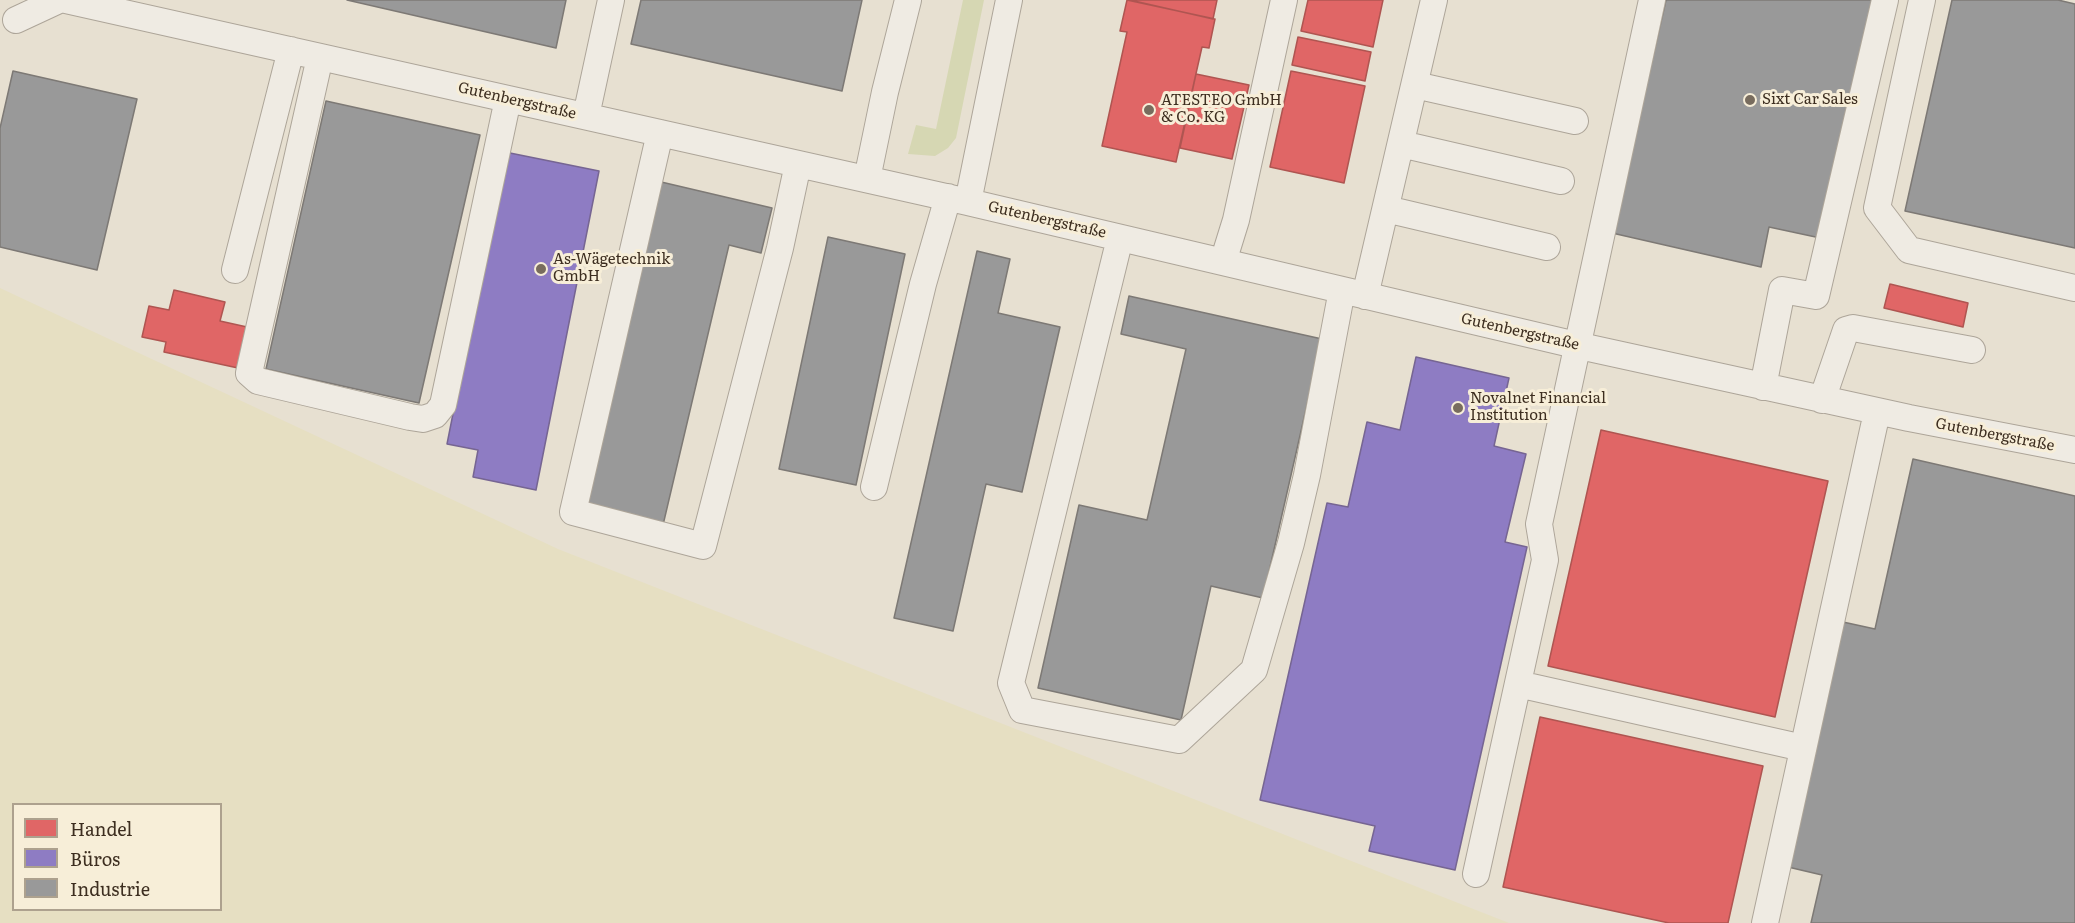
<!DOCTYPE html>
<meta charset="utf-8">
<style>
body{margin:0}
#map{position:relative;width:2075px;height:923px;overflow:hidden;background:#e7e0d1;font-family:Literata,serif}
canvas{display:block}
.legend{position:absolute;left:12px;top:803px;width:210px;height:108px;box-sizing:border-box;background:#f7eed8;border:2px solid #ada18e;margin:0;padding:8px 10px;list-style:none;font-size:18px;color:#3d2e20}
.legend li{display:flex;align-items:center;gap:12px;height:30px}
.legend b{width:30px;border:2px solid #ada18e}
</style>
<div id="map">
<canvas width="2075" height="923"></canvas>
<ul class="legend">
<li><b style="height:16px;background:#e06666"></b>Handel</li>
<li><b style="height:16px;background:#8e7cc3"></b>Büros</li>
<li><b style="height:16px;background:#999"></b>Industrie</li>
</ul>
</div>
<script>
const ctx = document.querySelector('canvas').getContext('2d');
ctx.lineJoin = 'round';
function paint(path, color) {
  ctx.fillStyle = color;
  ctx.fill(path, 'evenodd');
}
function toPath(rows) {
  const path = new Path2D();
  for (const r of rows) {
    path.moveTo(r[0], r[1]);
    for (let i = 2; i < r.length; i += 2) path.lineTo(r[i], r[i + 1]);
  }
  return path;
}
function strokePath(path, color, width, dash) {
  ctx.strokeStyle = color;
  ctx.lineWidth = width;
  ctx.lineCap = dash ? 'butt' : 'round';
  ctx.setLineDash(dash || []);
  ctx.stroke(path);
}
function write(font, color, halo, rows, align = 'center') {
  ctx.font = font + ' Literata,serif';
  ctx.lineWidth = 6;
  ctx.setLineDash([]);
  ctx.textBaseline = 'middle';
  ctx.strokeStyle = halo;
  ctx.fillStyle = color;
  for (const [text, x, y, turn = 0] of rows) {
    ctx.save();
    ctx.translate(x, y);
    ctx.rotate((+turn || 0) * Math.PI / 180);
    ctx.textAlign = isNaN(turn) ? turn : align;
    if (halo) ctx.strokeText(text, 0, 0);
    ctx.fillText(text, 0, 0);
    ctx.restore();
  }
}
paint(toPath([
 [0,288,558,549,1509,923,0,923],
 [14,804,220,804,220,910,14,910]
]), '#e6dfc2');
paint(toPath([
 [963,0,984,0,956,138,948,148,935,156,908,154,916,125,936,129]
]), '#d6d7b3');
const shops = toPath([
 [1127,0,1215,19,1209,48,1202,47,1176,162,1102,146,1127,32,1120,31,1127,0],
 [1130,0,1217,0,1213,19,1130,0],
 [1308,0,1383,0,1373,47,1301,31,1308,0],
 [1298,37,1371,52,1365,81,1292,65,1298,37],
 [1291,71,1365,86,1344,183,1270,167,1291,71],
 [1196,74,1249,85,1232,159,1180,148,1196,74],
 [1890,284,1968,303,1963,327,1884,308,1890,284],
 [174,290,225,302,220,321,247,327,238,368,164,352,166,342,142,337,149,306,169,310,174,290],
 [1601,430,1828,481,1775,717,1548,666,1601,430],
 [1540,717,1763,766,1728,923,1669,923,1503,887,1540,717]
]);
paint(shops, '#e06666');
strokePath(shops, '#af5551', 1.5);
const offices = toPath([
 [505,152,599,171,536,490,473,477,478,450,447,444,505,152],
 [1416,357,1509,378,1494,446,1526,454,1505,542,1527,547,1455,870,1369,851,1375,826,1260,800,1327,503,1348,507,1367,422,1400,430,1416,357]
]);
paint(offices, '#8e7cc3');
strokePath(offices, '#766592', 1.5);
const industry = toPath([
 [347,0,566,0,556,48,347,0],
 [641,0,862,0,842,91,631,44,641,0],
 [1666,0,1881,0,1825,239,1769,227,1761,267,1612,233,1666,0],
 [1952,0,2058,0,2075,4,2075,248,1905,211,1952,0],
 [13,71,137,99,97,270,0,247,0,128,13,71],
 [326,101,480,135,419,403,266,369,326,101],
 [657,181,772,208,761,253,729,245,663,525,580,506,657,181],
 [828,237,905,254,856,485,779,469,828,237],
 [977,251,1010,259,998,313,1060,327,1022,492,986,484,953,631,894,618,977,251],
 [1129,296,1322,339,1263,598,1211,586,1181,720,1038,688,1079,505,1147,520,1186,349,1121,334,1129,296],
 [1913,459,2075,496,2075,923,1811,923,1822,875,1788,867,1843,622,1875,629,1913,459]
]);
paint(industry, '#999');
strokePath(industry, '#7d7975', 1.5);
const minor = toPath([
 [66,0,968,202],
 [1009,0,968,202,1580,346,1909,418,2075,450],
 [1922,0,1877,208,1909,250,2075,288],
 [16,20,59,0],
 [320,57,249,373,258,381,410,417,423,419,435,415,443,405,508,99],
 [1415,85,1575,121],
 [586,116,611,0],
 [660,133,573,512,703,546,780,248,798,164],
 [1401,144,1561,181],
 [867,179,885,92,908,0],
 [1386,209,1547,247],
 [1120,238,1011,683,1022,710,1179,740,1254,670,1291,543,1307,475,1342,290],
 [1223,262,1236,220,1284,0],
 [235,270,291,50],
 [1365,296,1434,0],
 [1763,387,1782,290,1816,296,1885,0],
 [1822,400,1846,330,1853,328,1972,350],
 [874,487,923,284,948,197],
 [1518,684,1803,748],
 [1476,874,1545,560,1539,524,1652,0],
 [1765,923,1877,412]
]);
strokePath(minor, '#ada599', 28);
strokePath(minor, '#efebe3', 26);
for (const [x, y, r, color] of [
 [1750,100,6,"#786c5e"],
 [1149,110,6,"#786c5e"],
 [541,269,6,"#786c5e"],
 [1458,408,6,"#786c5e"]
]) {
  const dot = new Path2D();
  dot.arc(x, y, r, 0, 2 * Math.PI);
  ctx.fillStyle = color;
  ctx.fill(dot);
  strokePath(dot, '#f7eed8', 2);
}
write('15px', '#3d2e20', '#f7eed8', [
 ["Sixt Car Sales",1762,100],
 ["ATESTEO GmbH",1161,101],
 ["& Co. KG",1161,118],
 ["As-Wägetechnik",553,260],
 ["GmbH",553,277],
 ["Novalnet Financial",1470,399],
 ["Institution",1470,416]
], 'left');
write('15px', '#3d2e20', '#f7eed8', [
 ["Gutenbergstraße",517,101,13],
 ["Gutenbergstraße",1047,220,13],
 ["Gutenbergstraße",1520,332,13],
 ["Gutenbergstraße",1995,435,11]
]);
</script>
